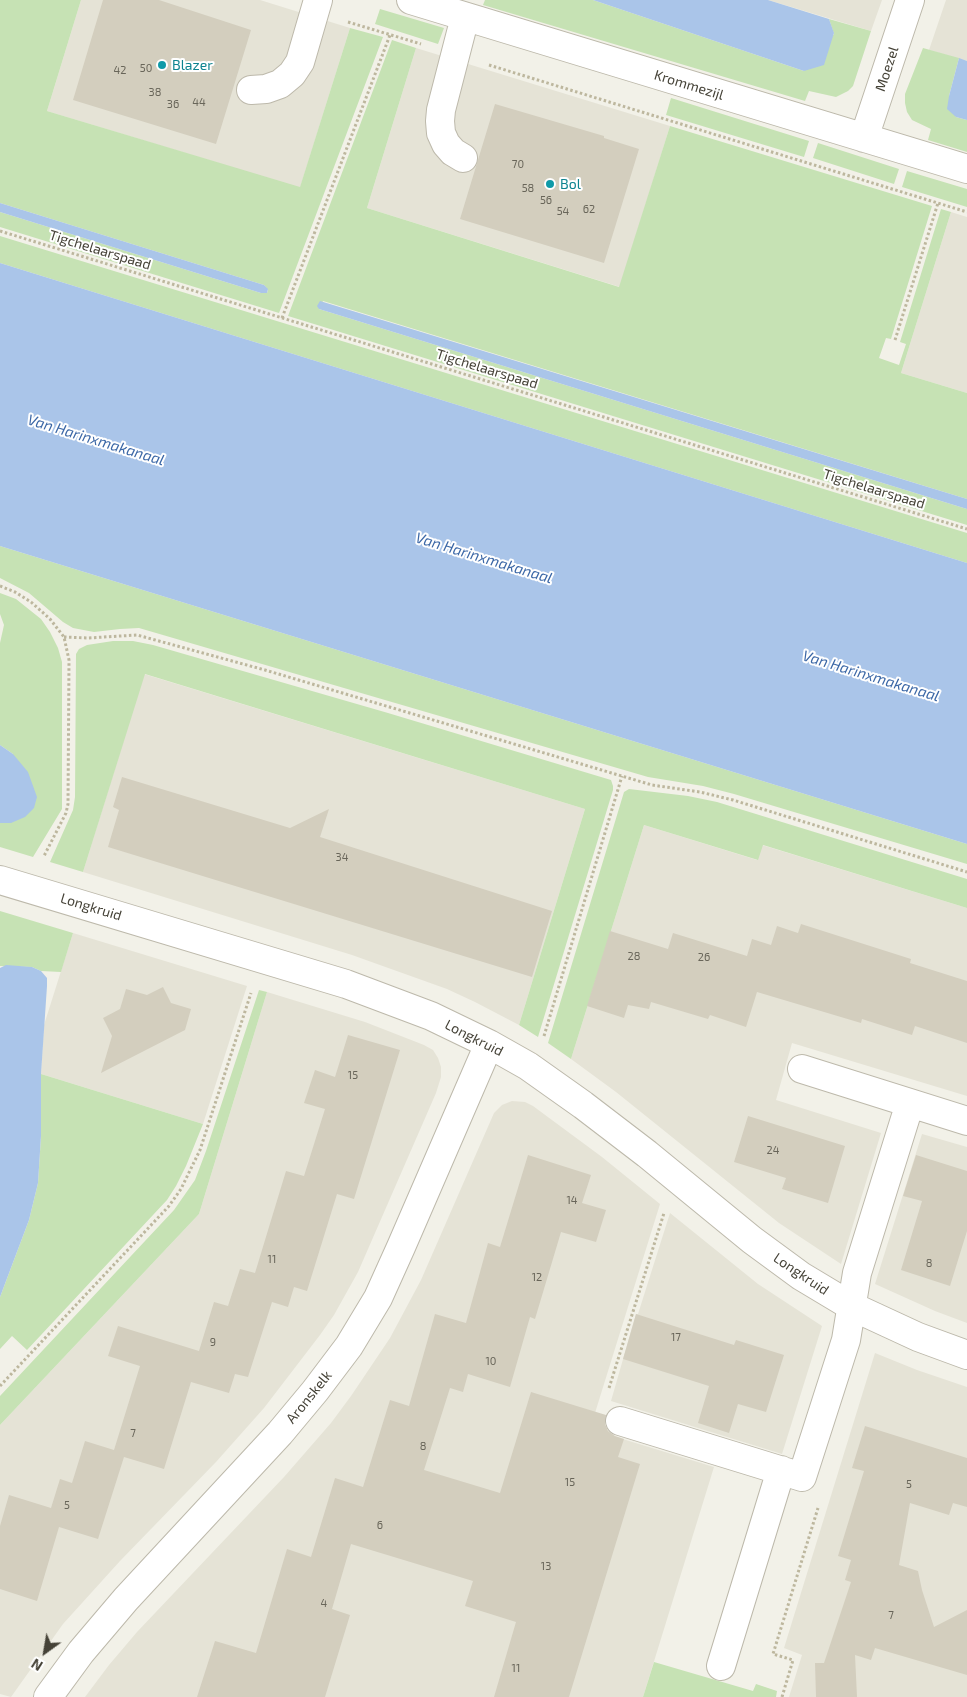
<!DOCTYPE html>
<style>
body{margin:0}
#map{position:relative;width:967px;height:1697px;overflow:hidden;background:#f2f1e8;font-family:"Exo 2",sans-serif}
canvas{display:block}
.north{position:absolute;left:20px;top:1627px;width:50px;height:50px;-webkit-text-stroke:4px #fff;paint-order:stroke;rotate:212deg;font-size:14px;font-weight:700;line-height:20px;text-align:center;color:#454237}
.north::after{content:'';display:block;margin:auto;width:18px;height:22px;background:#454237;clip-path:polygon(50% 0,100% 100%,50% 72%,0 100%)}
</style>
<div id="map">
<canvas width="967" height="1697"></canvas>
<div class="north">N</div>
</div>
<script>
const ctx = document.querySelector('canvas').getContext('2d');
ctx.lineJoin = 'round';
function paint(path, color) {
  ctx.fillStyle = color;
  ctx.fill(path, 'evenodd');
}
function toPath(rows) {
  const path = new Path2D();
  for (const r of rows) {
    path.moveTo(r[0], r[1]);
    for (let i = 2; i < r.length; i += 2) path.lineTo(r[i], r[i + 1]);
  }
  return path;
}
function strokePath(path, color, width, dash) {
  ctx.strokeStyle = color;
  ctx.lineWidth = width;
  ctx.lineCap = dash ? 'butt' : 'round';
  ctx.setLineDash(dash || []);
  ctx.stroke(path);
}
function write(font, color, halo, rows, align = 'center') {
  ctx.font = font + ' "Exo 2",sans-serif';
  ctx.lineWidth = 4;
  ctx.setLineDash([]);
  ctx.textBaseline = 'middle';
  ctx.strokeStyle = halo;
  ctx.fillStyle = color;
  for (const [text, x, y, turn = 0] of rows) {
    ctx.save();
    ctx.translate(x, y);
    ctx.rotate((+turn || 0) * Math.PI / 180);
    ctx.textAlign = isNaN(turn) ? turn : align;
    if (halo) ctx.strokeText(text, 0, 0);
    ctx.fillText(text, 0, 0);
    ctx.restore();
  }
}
paint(toPath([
 [81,0,260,0,350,28,300,188,47,111],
 [768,0,882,0,871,31],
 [946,0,967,0,967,61,929,50],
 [416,48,670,126,620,287,367,208],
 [951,212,967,217,967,393,901,373],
 [144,674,585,809,519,1025,475,1002,447,989,352,955,83,872],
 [644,825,757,860,762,845,967,908,967,1096,792,1043,776,1100,881,1133,841,1264,779,1223,616,1092,571,1059],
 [73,933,247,986,203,1124,41,1074,44,1025],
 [267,992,365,1022,424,1045,433,1050,438,1058,441,1067,441,1077,436,1093,358,1272,334,1315,320,1335,264,1408,216,1462,120,1561,63,1624,11,1697,0,1694,0,1425,199,1214],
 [512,1101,525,1102,533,1106,602,1157,660,1204,590,1429,714,1467,643,1697,85,1697,109,1665,137,1632,284,1477,331,1423,351,1396,390,1338,421,1280,494,1113,502,1105],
 [922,1134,967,1147,967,1323,935,1311,875,1284],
 [670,1213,758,1284,822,1326,782,1454,611,1401,636,1314,638,1314],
 [875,1353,917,1370,967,1387,967,1697,789,1697,802,1655,784,1648]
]), '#e5e3d6');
paint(toPath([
 [0,0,81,0,47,111,300,187,350,28,383,37,279,313,0,227,0,212,261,293,267,293,268,290,264,285,0,203],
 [485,0,593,0,804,71,834,34,829,19,871,31,853,86,848,91,836,97,809,91,805,101,483,5],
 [380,9,444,28,438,44,375,24],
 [392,40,416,48,367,208,619,287,670,126,932,206,891,339,886,338,879,358,899,365,906,344,900,342,941,209,951,212,901,373,967,393,967,499,323,301,319,309,967,509,967,525,288,316],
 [923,48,959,58,949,96,956,117,967,120,967,152,928,140,931,129,912,120,907,112,905,103,905,94],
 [671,98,809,141,804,157,666,115],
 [818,143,899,169,894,184,813,158],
 [907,171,967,189,967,207,902,187],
 [0,236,967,533,967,563,0,263],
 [0,546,967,844,967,864,734,794,703,786,648,777,139,628,120,629,94,632,73,628,63,622,29,593,0,578],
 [0,593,16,599,41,619,50,632,58,648,62,662,62,809,33,857,0,847,0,823,11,823,13,754,0,745,0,643,4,625,0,614],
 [113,641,133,641,153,645,388,713,611,780,613,786,613,790,538,1037,519,1025,585,809,145,674,83,872,50,862,73,810,75,797,76,654,79,649,87,645],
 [629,789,688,796,717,802,967,879,967,908,763,845,758,860,644,825,571,1059,548,1043,624,792],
 [0,911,73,933,61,972,41,971,32,967,0,966],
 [259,990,267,992,199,1214,0,1425,0,1396,174,1210,195,1180,206,1151],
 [41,1074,203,1124,186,1166,176,1186,167,1200,27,1350,12,1336,0,1349,0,1297,29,1220,38,1183,41,1136],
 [654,1662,753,1691,756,1684,777,1691,776,1697,643,1697]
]), '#c6e2b4');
paint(toPath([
 [593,0,768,0,829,19,834,33,824,65,804,71],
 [959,58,967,61,967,120,956,117,947,109,949,96],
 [0,203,264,285,268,289,267,293,261,293,0,212],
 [0,263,967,563,967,844,0,546],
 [320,301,967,499,967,509,319,309,317,306],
 [0,745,13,754,28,772,37,797,34,808,25,817,11,823,0,823],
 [6,965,32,967,41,971,47,978,47,986,41,1074,41,1136,38,1183,29,1220,0,1297,0,968]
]), '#aac5e9');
paint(toPath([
 [103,0,159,0,251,30,216,144,73,100],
 [495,104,604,136,604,138,639,149,604,263,460,219],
 [122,777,290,828,329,809,320,837,552,911,532,977,108,847,119,810,113,807],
 [801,924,911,959,910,963,967,981,967,1043,915,1026,912,1035,862,1019,861,1023,757,992,746,1027,710,1015,708,1019,651,1002,649,1009,628,1005,624,1018,587,1006,610,931,668,949,673,933,747,956,752,939,771,945,777,926,798,933],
 [163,987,171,1003,191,1009,185,1030,101,1073,112,1036,103,1018,120,1009,126,989,147,995],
 [348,1035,400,1050,354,1199,337,1194,307,1291,294,1287,288,1307,272,1302,248,1377,235,1374,229,1393,191,1382,164,1469,124,1457,98,1539,59,1527,37,1601,0,1589,0,1526,9,1495,51,1508,60,1479,72,1483,85,1441,114,1450,140,1366,108,1356,118,1326,199,1351,214,1302,228,1306,240,1269,255,1273,286,1171,304,1176,325,1109,304,1103,315,1070,335,1077],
 [748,1116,845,1146,828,1203,782,1189,786,1178,734,1162],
 [528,1155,591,1175,582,1203,606,1210,596,1242,561,1232,535,1319,530,1317,510,1387,468,1374,463,1392,450,1388,424,1470,500,1493,531,1392,606,1415,605,1424,608,1431,615,1436,624,1439,618,1457,640,1464,569,1697,494,1697,516,1622,465,1606,473,1581,351,1544,332,1609,350,1615,325,1697,197,1697,215,1641,256,1653,287,1549,311,1557,335,1478,363,1487,390,1400,409,1406,435,1314,466,1323,488,1243,500,1247],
 [916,1155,967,1171,967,1231,950,1286,901,1270,922,1201,903,1196],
 [636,1314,734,1345,736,1340,784,1355,766,1412,738,1404,729,1433,698,1423,709,1386,623,1359],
 [865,1426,967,1458,967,1507,953,1503,949,1515,910,1503,899,1565,918,1571,922,1590,934,1627,967,1610,967,1675,875,1648,871,1660,855,1655,857,1697,816,1697,815,1663,824,1663,851,1582,845,1580,851,1560,838,1556,864,1471,852,1468]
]), '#d3cebe');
const minor = toPath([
 [411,0,967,169],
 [251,90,266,89,280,84,292,74,300,62,318,0],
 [864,138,910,0],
 [463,158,453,152,446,144,441,133,440,121,441,110,465,17],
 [0,880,346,984,431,1016,489,1044,528,1066,583,1105,647,1154,752,1240,801,1276,851,1306,918,1337,967,1355],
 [802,1069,967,1121],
 [620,1421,802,1477,846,1340,857,1273,910,1103],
 [721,1666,781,1470],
 [48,1697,81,1652,126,1599,280,1433,315,1391,349,1346,378,1298,401,1247,489,1044]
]);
strokePath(minor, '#bdb9ab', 30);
strokePath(toPath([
 [348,22,421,44],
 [489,65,967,212],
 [0,231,967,529],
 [282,318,390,35],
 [895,340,938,203],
 [0,586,15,592,31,602,50,619,64,637,69,660,68,804,66,813,44,856],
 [64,637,88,638,137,635,265,670,652,785,700,792,733,800,967,872],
 [544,1036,622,776],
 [0,1386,169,1206,181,1189,200,1150,251,993],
 [609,1388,664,1213],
 [782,1697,793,1660,773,1654,818,1508]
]), '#bdb79e', 3, [2.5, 2.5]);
strokePath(minor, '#fff', 28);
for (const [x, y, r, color] of [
 [162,65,5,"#0f9aa8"],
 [550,184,5,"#0f9aa8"]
]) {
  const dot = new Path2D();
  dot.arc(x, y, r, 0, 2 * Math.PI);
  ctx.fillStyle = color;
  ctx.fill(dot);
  strokePath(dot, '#fff', 2);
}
write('11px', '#686559', null, [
 ["50",146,68],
 ["42",120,70],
 ["38",155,92],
 ["44",199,102],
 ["36",173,104],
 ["70",518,164],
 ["58",528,188],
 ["56",546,200],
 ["62",589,209],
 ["54",563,211],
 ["34",342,857],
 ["28",634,956],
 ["26",704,957],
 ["15",353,1075],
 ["24",773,1150],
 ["14",572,1200],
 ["11",272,1259],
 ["8",929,1263],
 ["12",537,1277],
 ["17",676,1337],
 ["9",213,1342],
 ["10",491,1361],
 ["7",133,1433],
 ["8",423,1446],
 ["15",570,1482],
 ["5",909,1484],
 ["5",67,1505],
 ["6",380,1525],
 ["13",546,1566],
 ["4",324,1603],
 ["7",891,1615],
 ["11",516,1668]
]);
write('14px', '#0d838f', '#fff', [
 ["Blazer",172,65],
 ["Bol",560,184]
], 'left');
write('14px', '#454237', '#fff', [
 ["Moezel",887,69,-72],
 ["Krommezijl",689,85,17],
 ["Tigchelaarspaad",100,250,17],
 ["Tigchelaarspaad",487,369,17],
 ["Tigchelaarspaad",874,489,17],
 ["Longkruid",91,907,17],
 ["Longkruid",474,1038,27],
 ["Longkruid",801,1274,34],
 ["Aronskelk",309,1397,-51]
]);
write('italic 15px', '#3b67a6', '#fff', [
 ["Van Harinxmakanaal",96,440,17],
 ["Van Harinxmakanaal",484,558,17],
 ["Van Harinxmakanaal",871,676,17]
]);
</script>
